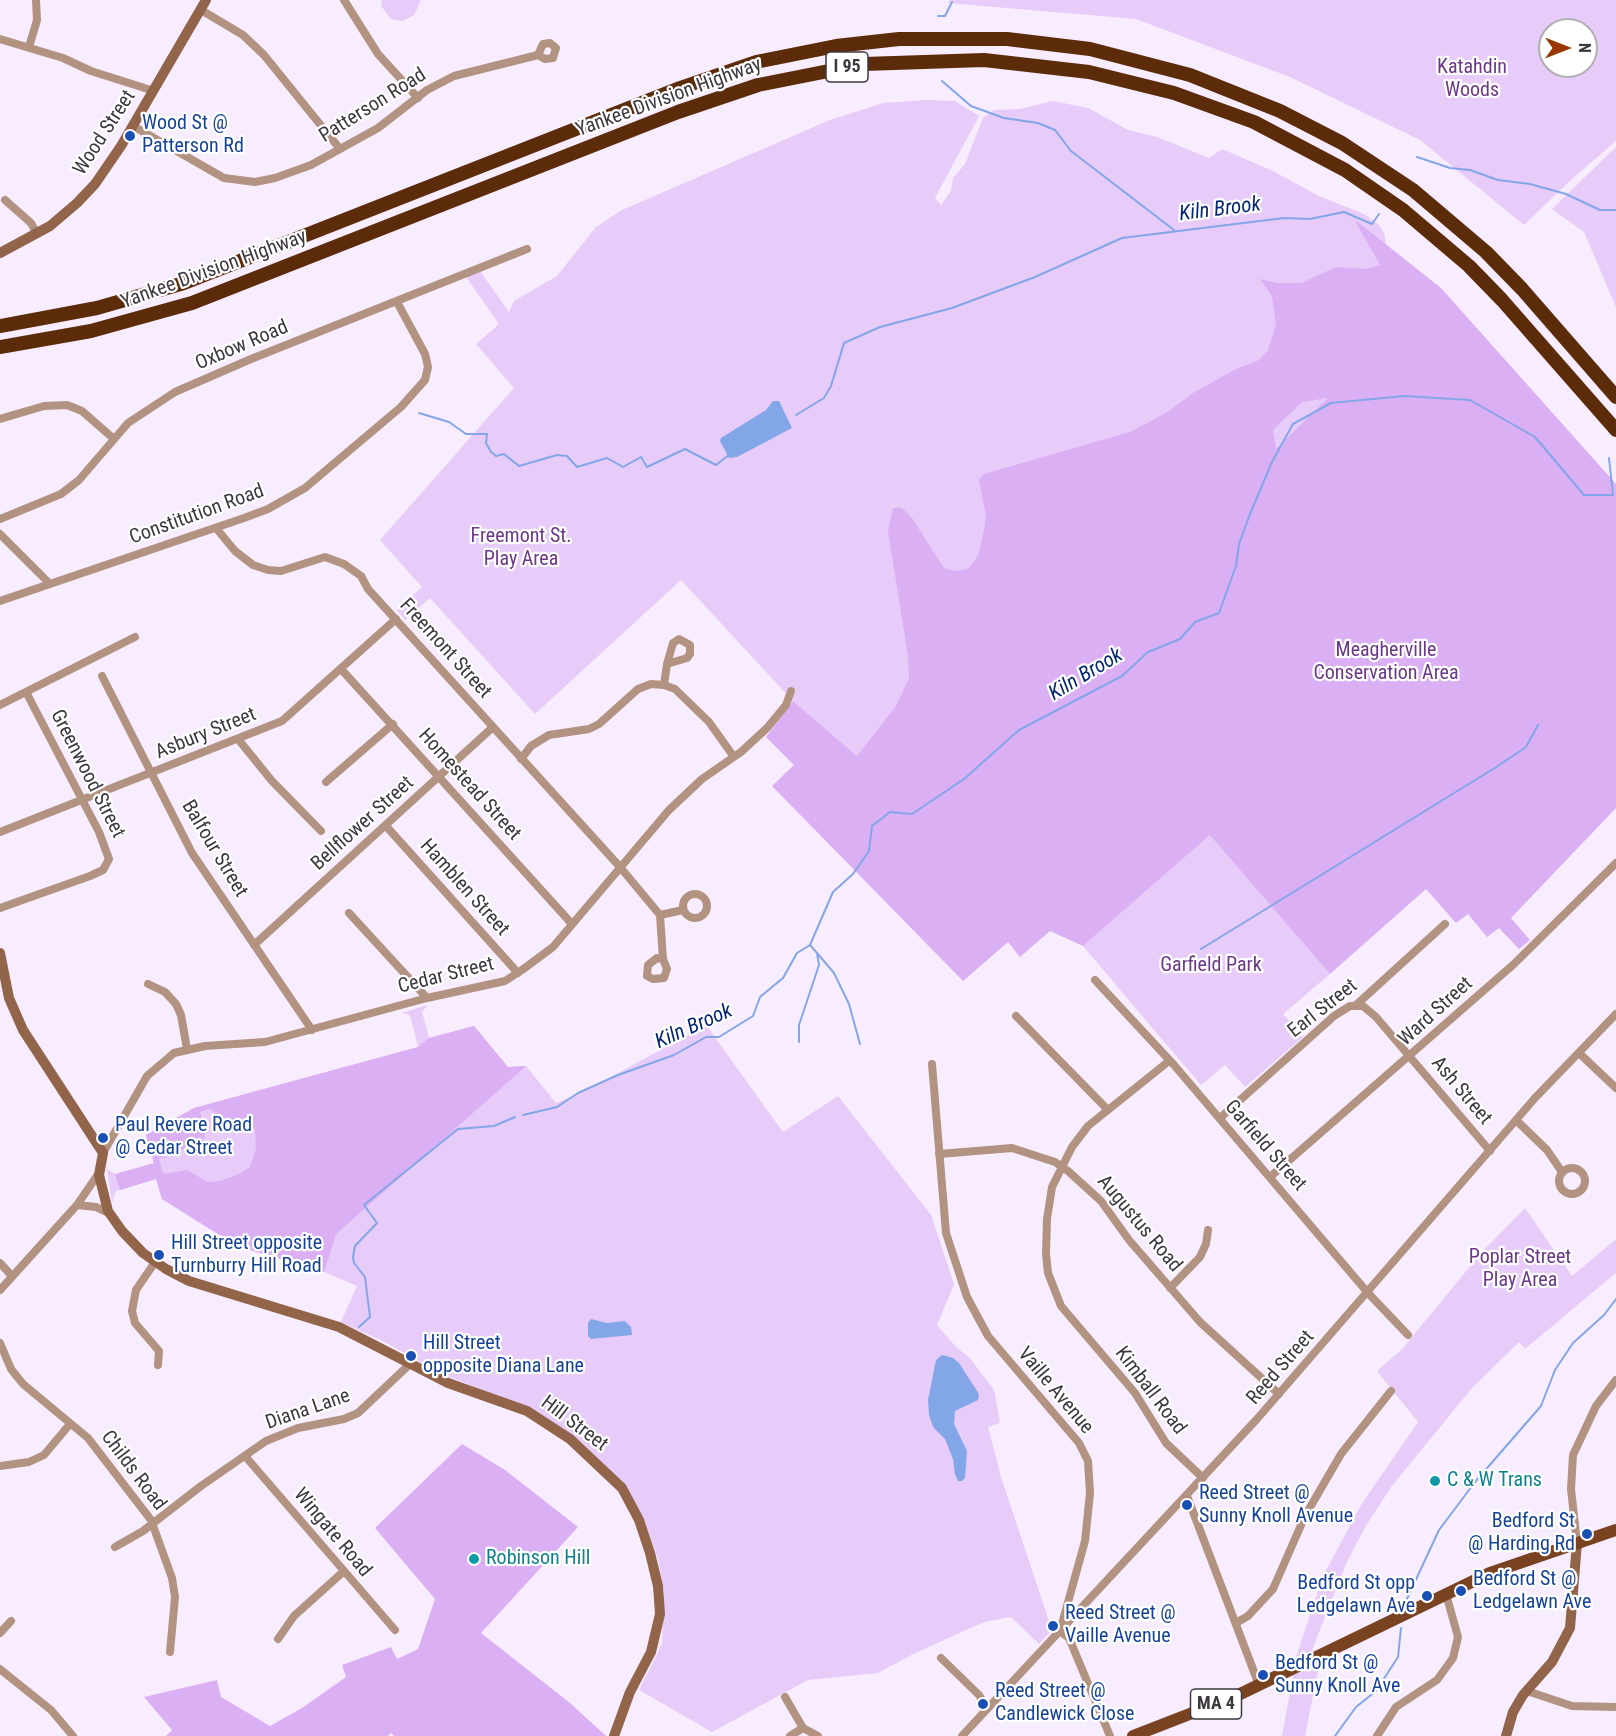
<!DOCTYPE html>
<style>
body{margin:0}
#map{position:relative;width:1616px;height:1736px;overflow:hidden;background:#f8edff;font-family:"Roboto Condensed",sans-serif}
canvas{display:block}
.north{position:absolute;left:1538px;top:18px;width:60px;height:60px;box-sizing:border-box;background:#fff;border:2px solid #b1afb3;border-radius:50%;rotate:90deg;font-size:16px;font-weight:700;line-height:24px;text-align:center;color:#3d3740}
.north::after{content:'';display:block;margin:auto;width:21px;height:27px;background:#9b3703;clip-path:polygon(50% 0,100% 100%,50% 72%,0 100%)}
</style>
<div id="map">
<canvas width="1616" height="1736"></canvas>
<div class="north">N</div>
</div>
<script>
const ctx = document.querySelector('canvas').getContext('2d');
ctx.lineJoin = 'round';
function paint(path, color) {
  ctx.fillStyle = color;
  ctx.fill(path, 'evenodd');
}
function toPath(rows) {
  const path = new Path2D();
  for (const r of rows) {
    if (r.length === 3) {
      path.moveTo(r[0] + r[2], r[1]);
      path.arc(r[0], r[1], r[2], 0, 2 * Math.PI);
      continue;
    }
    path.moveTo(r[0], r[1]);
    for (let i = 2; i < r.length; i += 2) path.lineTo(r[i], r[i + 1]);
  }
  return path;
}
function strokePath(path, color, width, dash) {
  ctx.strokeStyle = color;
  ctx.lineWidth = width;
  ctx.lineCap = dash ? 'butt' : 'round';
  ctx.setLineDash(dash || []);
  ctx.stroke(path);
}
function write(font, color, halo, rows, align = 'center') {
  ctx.font = font + ' "Roboto Condensed",sans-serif';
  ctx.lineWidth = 4.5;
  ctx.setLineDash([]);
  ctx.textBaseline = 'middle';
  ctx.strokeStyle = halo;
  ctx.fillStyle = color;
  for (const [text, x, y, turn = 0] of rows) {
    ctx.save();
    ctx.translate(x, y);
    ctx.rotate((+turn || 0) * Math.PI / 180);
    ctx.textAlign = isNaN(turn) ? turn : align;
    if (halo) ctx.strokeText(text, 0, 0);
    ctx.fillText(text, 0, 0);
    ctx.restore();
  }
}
paint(toPath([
 [382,0,421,0,414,15,403,21,391,19,381,6],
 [950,0,1616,0,1616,141,1573,178,1524,225,1420,140,1290,77,1136,19,948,3],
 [1550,30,1586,30,1586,66,1550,66],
 [927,100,955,101,979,116,935,198,941,205,951,191,953,178,965,164,983,118,994,110,1020,109,1053,101,1088,108,1128,130,1157,137,1209,158,1222,149,1273,171,1319,196,1364,214,1380,226,1385,235,1386,255,1616,487,857,756,793,701,681,580,535,714,430,598,405,620,397,610,422,587,380,540,514,388,476,344,499,324,466,277,480,271,509,312,514,301,557,276,596,227,622,210,830,120,883,103],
 [1616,147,1616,307,1584,232,1552,209],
 [1211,834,1330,974,1283,1014,1303,1037,1245,1087,1225,1065,1201,1085,1083,946],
 [428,1005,422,1012,429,1038,474,1026,508,1067,526,1066,556,1103,587,1090,706,1025,783,1132,838,1096,931,1215,954,1284,937,1325,957,1348,969,1357,994,1390,1000,1423,988,1427,1001,1477,1052,1630,1039,1644,1011,1617,984,1622,915,1653,878,1673,808,1680,712,1732,639,1690,662,1644,664,1592,658,1559,643,1517,620,1481,503,1398,440,1373,381,1340,341,1322,357,1286,324,1272,237,1246,162,1199,156,1179,116,1191,112,1202,106,1164,108,1170,115,1174,154,1164,146,1135,194,1108,418,1047,411,1018,408,1014,401,1013],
 [1525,1208,1572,1276,1616,1239,1616,1273,1525,1349,1519,1342,1472,1388,1391,1487,1364,1529,1346,1564,1312,1650,1319,1665,1305,1736,1282,1736,1297,1654,1323,1576,1361,1505,1418,1422,1377,1371,1403,1348,1481,1253]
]), '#e7cbf9');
paint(toPath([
 [1354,219,1441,288,1616,484,1616,808,1511,918,1530,940,1519,949,1499,928,1487,937,1468,914,1456,923,1426,889,1330,974,1210,835,1083,946,1050,931,1020,957,1008,942,963,981,772,786,794,765,766,737,793,701,857,756,896,706,909,678,908,656,888,531,893,508,902,508,912,518,944,568,954,571,968,569,978,556,984,531,986,516,979,480,984,474,1130,432,1168,412,1193,393,1234,370,1259,360,1268,350,1276,325,1272,296,1260,279,1277,283,1302,283,1336,267,1367,269,1380,265],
 [1328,398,1276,449,1273,430,1302,402],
 [474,1026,508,1067,526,1066,336,1234,324,1272,237,1246,162,1199,156,1179,120,1190,115,1174,154,1163,146,1135,194,1108,418,1047,429,1038],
 [209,1109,212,1110,224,1129,241,1123,250,1124,255,1130,256,1149,250,1167,239,1174,220,1181,208,1182,187,1170,163,1174,159,1158,165,1158,158,1143,168,1139,180,1150,198,1146,204,1140,205,1132,200,1112],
 [462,1444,505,1470,578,1527,481,1633,570,1703,606,1736,394,1736,391,1733,388,1736,166,1736,172,1730,144,1697,217,1680,221,1697,270,1726,302,1708,346,1677,342,1665,391,1647,397,1659,418,1649,435,1599,375,1528]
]), '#daaff4');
paint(toPath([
 [773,401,779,401,792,428,737,457,729,458,720,441,721,438,766,410],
 [591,1319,607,1323,625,1321,631,1327,632,1335,591,1339,588,1336,588,1323],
 [942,1355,953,1358,959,1363,979,1394,978,1400,955,1411,954,1424,967,1451,965,1478,962,1481,958,1481,955,1474,953,1459,945,1439,933,1427,929,1415,928,1400,936,1360]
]), '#83a6e8');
strokePath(toPath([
 [938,16,945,16,952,2],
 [942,81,971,106,1004,118,1038,123,1055,130,1071,151,1174,230],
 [1417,157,1450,168,1470,170,1498,180,1530,184,1566,194,1600,210,1616,210],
 [419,413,449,422,466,434,487,434,486,443,491,452,496,456,504,454,519,466,557,455,567,456,577,467,607,458,623,467,641,457,647,467,685,449,716,465,729,455],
 [796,415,824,398,831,386,844,343,880,327,952,308,1035,277,1122,238,1284,218,1310,219,1344,212,1372,224,1379,214],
 [1201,949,1498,766,1526,747,1538,725],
 [817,953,834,973,849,1004,860,1044],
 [799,1042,799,1025,819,965,817,953,810,945],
 [523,1115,557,1107,578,1093,618,1075,674,1055,706,1037,719,1037,753,1016,760,997,783,978,797,953,810,945,833,892,853,874,869,851,872,826,890,812,912,814,964,779,1019,730,1122,676,1148,652,1180,639,1195,622,1219,613,1236,566,1239,544,1250,514,1272,462,1293,424,1331,403,1405,396,1470,400,1535,437,1584,495,1613,495,1609,458],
 [359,1327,370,1317,365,1277,354,1263,353,1257,355,1246,377,1223,364,1205,458,1129,494,1126,515,1117],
 [1406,1601,1439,1530,1475,1482,1541,1406,1555,1370,1573,1343,1604,1315,1616,1299],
 [1335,1736,1356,1707,1376,1691,1398,1657,1401,1628]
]), '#83a6e8', 2);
strokePath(toPath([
 [344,0,378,54,418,98],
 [201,10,243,35,264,55,340,149],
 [0,39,63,58,91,71,154,91],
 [29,47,37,20,36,0],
 [133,126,224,178,255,182,275,178,311,165,378,128,427,90,454,76,538,55,543,44,550,43,556,48,553,58,545,59,538,55],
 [5,200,31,223,37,234],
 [0,419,44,406,67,405,82,411,114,439],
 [0,519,61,494,79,480,128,423,175,392,251,359,527,249],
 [216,528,235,551,253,565,268,570,281,571,325,557,344,564,361,576,368,589,620,867,660,915,663,959,667,969,664,978,653,979,647,976,648,965,657,958,663,959],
 [0,534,50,584],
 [0,601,244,518,268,509,305,488,401,407,425,380,428,367,425,354,397,302],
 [341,669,572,924],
 [102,676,192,853,312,1030],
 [664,685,667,664,687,658,690,654,690,645,679,639,673,643,667,664],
 [0,705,135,637],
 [238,739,272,781,321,831],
 [521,759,531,746,549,735,589,729,599,724,638,689,651,684,664,685,675,689,709,722,734,757],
 [326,782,393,724],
 [386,826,518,973],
 [0,832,282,721,396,619],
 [695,906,12],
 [0,908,90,876,103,870,109,859,99,832,26,692],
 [349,913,427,998],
 [660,915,683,910],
 [254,945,493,727],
 [1095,980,1174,1065,1368,1293,1408,1335],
 [148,984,165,992,176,1004,181,1015,187,1049],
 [1355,1006,1363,1006,1376,1017,1490,1151],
 [1016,1016,1108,1110],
 [1579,1053,1616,1088],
 [1169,1061,1088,1126,1072,1147,1052,1187,1047,1219,1046,1254,1048,1273,1061,1306,1135,1393,1166,1443,1203,1478],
 [932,1064,946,1233,967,1297,988,1336,1079,1443,1088,1461,1090,1493,1085,1541,1060,1631,1069,1638,1110,1736],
 [1220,1118,1334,1016,1350,1006,1355,1006,1445,924],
 [1517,1121,1547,1150,1562,1172],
 [103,1153,147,1076,174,1053,205,1046,265,1042,427,998,505,981,522,970,553,947,669,810,702,779,741,752,767,728,786,705,791,691],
 [939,1154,1012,1148,1055,1162,1068,1171,1101,1201,1129,1240,1200,1322,1279,1394],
 [1572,1181,13],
 [1270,1177,1514,964,1616,863],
 [77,1205,96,1207,109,1213],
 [155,1262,136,1290,132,1311,135,1323,159,1351,158,1365],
 [0,1263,12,1276],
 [1170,1288,1200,1257,1206,1244,1208,1230],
 [0,1290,77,1205,99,1173],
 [0,1343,11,1369,23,1384,88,1438,151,1520,172,1578,175,1597,170,1652],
 [245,1456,395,1630],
 [0,1466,29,1462,44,1455,70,1424],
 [1187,1496,1259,1685],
 [1577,1543,1571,1489,1573,1455,1596,1406,1616,1380],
 [115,1547,143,1531,201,1486,266,1441,298,1428,344,1419,358,1413,411,1363],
 [1236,1623,1248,1616,1273,1589,1305,1516,1341,1454,1391,1391],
 [0,1633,11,1621],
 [278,1639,294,1616,343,1572],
 [941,1658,979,1695,987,1708],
 [0,1669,51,1710,73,1736],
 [1527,1691,1572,1706,1616,1707],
 [785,1697,803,1728,818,1736],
 [790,1736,803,1728],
 [962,1736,1257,1419,1535,1098,1616,1014],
 [1377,1736,1396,1707,1437,1680,1453,1658,1458,1637,1446,1594]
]), '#b29280', 8);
strokePath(toPath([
 [0,253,50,226,77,203,95,184,121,146,206,0],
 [0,953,9,998,23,1030,103,1153,99,1175,108,1211,122,1231,143,1253,166,1269,189,1281,339,1327,448,1383,527,1411,570,1439,622,1488,639,1520,650,1553,658,1586,660,1614,651,1652,630,1692,614,1736],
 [1506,1736,1513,1712,1523,1695,1552,1662,1570,1628,1577,1543]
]), '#92644a', 10);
strokePath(toPath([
 [1133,1736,1236,1696,1490,1573,1616,1530]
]), '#794321', 12);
strokePath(toPath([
 [0,326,97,308,184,283,680,88,756,62,836,46,899,39,1007,39,1090,49,1190,75,1280,111,1342,143,1413,190,1486,252,1522,289,1616,397],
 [0,347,91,331,192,303,678,112,758,85,864,64,984,60,1089,72,1174,93,1254,122,1345,170,1403,210,1469,266,1502,300,1616,430]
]), '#5c2b09', 14);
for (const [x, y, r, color] of [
 [130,136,6,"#1a4fb4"],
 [103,1138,6,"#1a4fb4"],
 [159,1255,6,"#1a4fb4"],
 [411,1356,6,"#1a4fb4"],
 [1435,1481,6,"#0f9aa8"],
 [1187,1505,6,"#1a4fb4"],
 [1587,1534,6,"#1a4fb4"],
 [474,1559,6,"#0f9aa8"],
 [1461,1591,6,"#1a4fb4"],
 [1427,1596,6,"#1a4fb4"],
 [1053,1626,6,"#1a4fb4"],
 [1263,1675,6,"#1a4fb4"],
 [983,1704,6,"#1a4fb4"]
]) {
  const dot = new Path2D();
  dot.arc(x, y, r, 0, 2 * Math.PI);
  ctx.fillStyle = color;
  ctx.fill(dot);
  strokePath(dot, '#fff', 2);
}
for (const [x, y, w] of [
 [847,67,42],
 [1216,1704,51]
]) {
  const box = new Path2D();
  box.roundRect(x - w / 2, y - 15, w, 30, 4.5);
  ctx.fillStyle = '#fff';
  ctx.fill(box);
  strokePath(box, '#3d3740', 1.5);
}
write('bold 18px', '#3d3740', null, [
 ["I 95",847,67],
 ["MA 4",1216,1704]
]);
write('20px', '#6b3786', '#fff', [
 ["Katahdin",1472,68],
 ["Woods",1472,91],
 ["Freemont St.",521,537],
 ["Play Area",521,560],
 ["Meagherville",1386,651],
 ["Conservation Area",1386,674],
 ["Garfield Park",1211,966],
 ["Poplar Street",1520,1258],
 ["Play Area",1520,1281]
]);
write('20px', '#3d3740', '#fff', [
 ["Yankee Division Highway",669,98,-20],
 ["Patterson Road",373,106,-32],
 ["Wood Street",105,133,-57],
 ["Yankee Division Highway",214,270,-20],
 ["Oxbow Road",242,346,-23],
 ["Constitution Road",197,515,-20],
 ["Freemont Street",445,649,48],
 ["Asbury Street",206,734,-22],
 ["Greenwood Street",87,774,63],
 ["Homestead Street",469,785,48],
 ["Bellflower Street",363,824,-42],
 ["Balfour Street",214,849,59],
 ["Hamblen Street",464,888,48],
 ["Cedar Street",446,976,-14],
 ["Earl Street",1323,1009,-38],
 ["Ward Street",1436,1012,-42],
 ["Ash Street",1461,1091,50],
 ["Garfield Street",1265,1146,49],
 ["Augustus Road",1139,1224,50],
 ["Reed Street",1281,1368,-49],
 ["Vaille Avenue",1055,1391,50],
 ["Kimball Road",1150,1391,53],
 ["Diana Lane",308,1410,-19],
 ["Hill Street",574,1424,37],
 ["Childs Road",133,1471,53],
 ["Wingate Road",332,1533,50]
]);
write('20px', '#164399', '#fff', [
 ["Wood St @",142,124],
 ["Patterson Rd",142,147],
 ["Paul Revere Road",115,1126],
 ["@ Cedar Street",115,1149],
 ["Hill Street opposite",171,1244],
 ["Turnburry Hill Road",171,1267],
 ["Hill Street",423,1344],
 ["opposite Diana Lane",423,1367],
 ["Reed Street @",1199,1494],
 ["Sunny Knoll Avenue",1199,1517],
 ["Bedford St",1575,1522,"right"],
 ["@ Harding Rd",1575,1545,"right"],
 ["Bedford St @",1473,1580],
 ["Ledgelawn Ave",1473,1603],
 ["Bedford St opp",1415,1584,"right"],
 ["Ledgelawn Ave",1415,1607,"right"],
 ["Reed Street @",1065,1614],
 ["Vaille Avenue",1065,1637],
 ["Bedford St @",1275,1664],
 ["Sunny Knoll Ave",1275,1687],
 ["Reed Street @",995,1692],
 ["Candlewick Close",995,1715]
], 'left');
write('20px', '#0d838f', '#fff', [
 ["C & W Trans",1447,1481],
 ["Robinson Hill",486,1559]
], 'left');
write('italic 21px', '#052772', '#fff', [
 ["Kiln Brook",1220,210,-7],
 ["Kiln Brook",1086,675,-31],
 ["Kiln Brook",694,1027,-24]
]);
</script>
